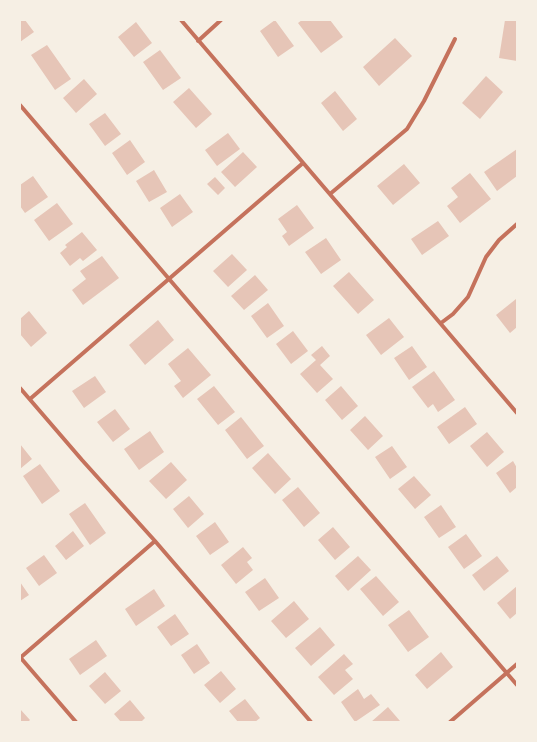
<!DOCTYPE html>
<style>
body{margin:0}
#map{position:relative;width:537px;height:742px;overflow:hidden;background:#f6efe4;font-family:Arial,sans-serif}
canvas{display:block}
.frame{position:absolute;inset:0;border:21px solid #f6efe4;pointer-events:none}
</style>
<div id="map">
<canvas width="537" height="742"></canvas>
<div class="frame"></div>
</div>
<script>
const ctx = document.querySelector('canvas').getContext('2d');
ctx.lineJoin = 'round';
function paint(path, color) {
  ctx.fillStyle = color;
  ctx.fill(path, 'evenodd');
}
function toPath(rows) {
  const path = new Path2D();
  for (const r of rows) {
    path.moveTo(r[0], r[1]);
    for (let i = 2; i < r.length; i += 2) path.lineTo(r[i], r[i + 1]);
  }
  return path;
}
function strokePath(path, color, width, dash) {
  ctx.strokeStyle = color;
  ctx.lineWidth = width;
  ctx.lineCap = dash ? 'butt' : 'round';
  ctx.setLineDash(dash || []);
  ctx.stroke(path);
}
paint(toPath([
 [20,20,25,20,34,32,20,42],
 [275,20,294,46,278,57,260,31],
 [302,20,330,20,343,37,321,53,298,23],
 [505,20,517,20,517,61,499,58],
 [136,22,152,43,134,57,118,37],
 [395,38,412,56,379,86,363,67],
 [47,45,71,79,55,90,31,55],
 [160,50,181,78,163,90,143,62],
 [486,76,503,92,480,119,462,103],
 [84,79,97,94,76,113,63,98],
 [189,88,212,114,196,128,173,102],
 [335,91,357,119,343,131,321,103],
 [105,113,121,134,105,146,89,124],
 [228,133,240,149,217,166,205,150],
 [130,140,145,162,127,175,112,153],
 [517,149,517,176,497,191,484,172],
 [243,152,257,167,235,187,221,172],
 [404,164,420,183,393,205,377,186],
 [154,170,167,192,149,202,136,181],
 [470,173,491,199,460,223,447,206,458,197,451,188],
 [33,176,48,197,25,213,20,206,20,185],
 [215,177,225,188,218,195,207,184],
 [180,194,193,212,172,227,160,208],
 [57,203,73,224,49,241,34,220],
 [297,205,314,228,289,246,282,236,287,232,278,219],
 [438,221,449,236,422,255,411,239],
 [82,232,97,250,83,261,80,258,70,266,60,253,67,247,65,245],
 [326,238,341,260,321,274,305,252],
 [232,254,247,270,228,287,213,271],
 [102,256,119,278,83,305,72,290,86,279,80,271],
 [349,272,374,300,358,314,333,286],
 [255,275,268,290,244,310,231,296],
 [516,299,517,300,517,327,510,333,496,315],
 [268,303,284,326,267,338,251,316],
 [29,311,47,333,31,347,20,334,20,319],
 [389,318,404,337,381,355,366,335],
 [158,320,174,340,145,365,129,345],
 [293,331,308,351,291,364,276,344],
 [322,346,330,356,320,365,333,379,317,393,300,374,316,360,311,355],
 [412,346,427,367,409,380,394,358],
 [188,348,211,375,183,398,174,386,181,381,168,364],
 [434,371,455,400,438,412,433,404,428,408,412,387],
 [95,376,106,392,84,408,72,391],
 [214,386,235,412,218,425,197,399],
 [341,386,358,406,342,420,325,400],
 [465,407,477,424,449,444,437,427],
 [115,409,130,429,113,442,97,422],
 [365,416,383,436,368,450,350,430],
 [241,417,264,446,247,459,225,430],
 [150,431,164,452,139,470,124,449],
 [487,432,504,452,487,467,470,446],
 [20,444,32,459,20,469],
 [392,446,407,467,390,479,375,457],
 [268,453,291,479,275,494,252,468],
 [513,461,517,468,517,487,510,493,496,473],
 [171,462,187,480,166,499,149,481],
 [40,464,60,491,42,504,23,476],
 [414,476,431,495,415,509,398,489],
 [298,487,320,513,304,527,282,500],
 [189,496,204,514,188,528,173,509],
 [85,503,106,533,90,545,69,514],
 [441,505,456,527,439,538,424,517],
 [215,522,229,542,210,555,196,536],
 [333,527,350,547,335,560,318,540],
 [73,531,84,546,66,560,55,546],
 [466,534,482,556,464,569,448,547],
 [243,547,252,558,247,562,253,570,236,584,221,565],
 [44,555,57,573,39,586,26,568],
 [358,556,371,570,348,591,335,576],
 [497,556,509,571,484,591,472,575],
 [376,576,399,602,383,616,360,589],
 [265,578,279,598,259,611,245,592],
 [20,582,29,595,20,601],
 [517,586,517,613,510,619,497,603],
 [154,589,165,606,136,626,125,609],
 [294,601,309,619,286,638,271,621],
 [409,610,429,637,408,652,388,625],
 [175,614,189,634,171,646,157,627],
 [320,627,335,645,311,666,295,648],
 [96,640,107,656,80,675,69,659],
 [197,644,210,663,194,674,181,655],
 [441,652,453,667,427,689,415,675],
 [344,654,353,664,345,670,353,679,334,695,318,677],
 [221,671,236,689,220,703,204,685],
 [105,672,121,691,105,704,89,686],
 [358,689,364,699,371,694,380,705,355,722,341,702],
 [245,699,260,718,255,722,238,722,229,711],
 [130,700,145,718,141,722,121,722,114,714],
 [388,707,400,721,400,722,371,722],
 [20,709,30,720,28,722,20,722]
]), '#e6c5b7');
strokePath(toPath([
 [181,20,517,413],
 [198,41,221,20],
 [20,105,517,685],
 [330,194,407,129,424,101,455,39],
 [441,323,453,314,468,297,486,257,499,240,517,224],
 [20,388,82,460,155,541,311,722],
 [30,399,303,163],
 [20,657,76,722],
 [20,658,155,541],
 [450,722,517,664]
]), '#c5725c', 4);
</script>
